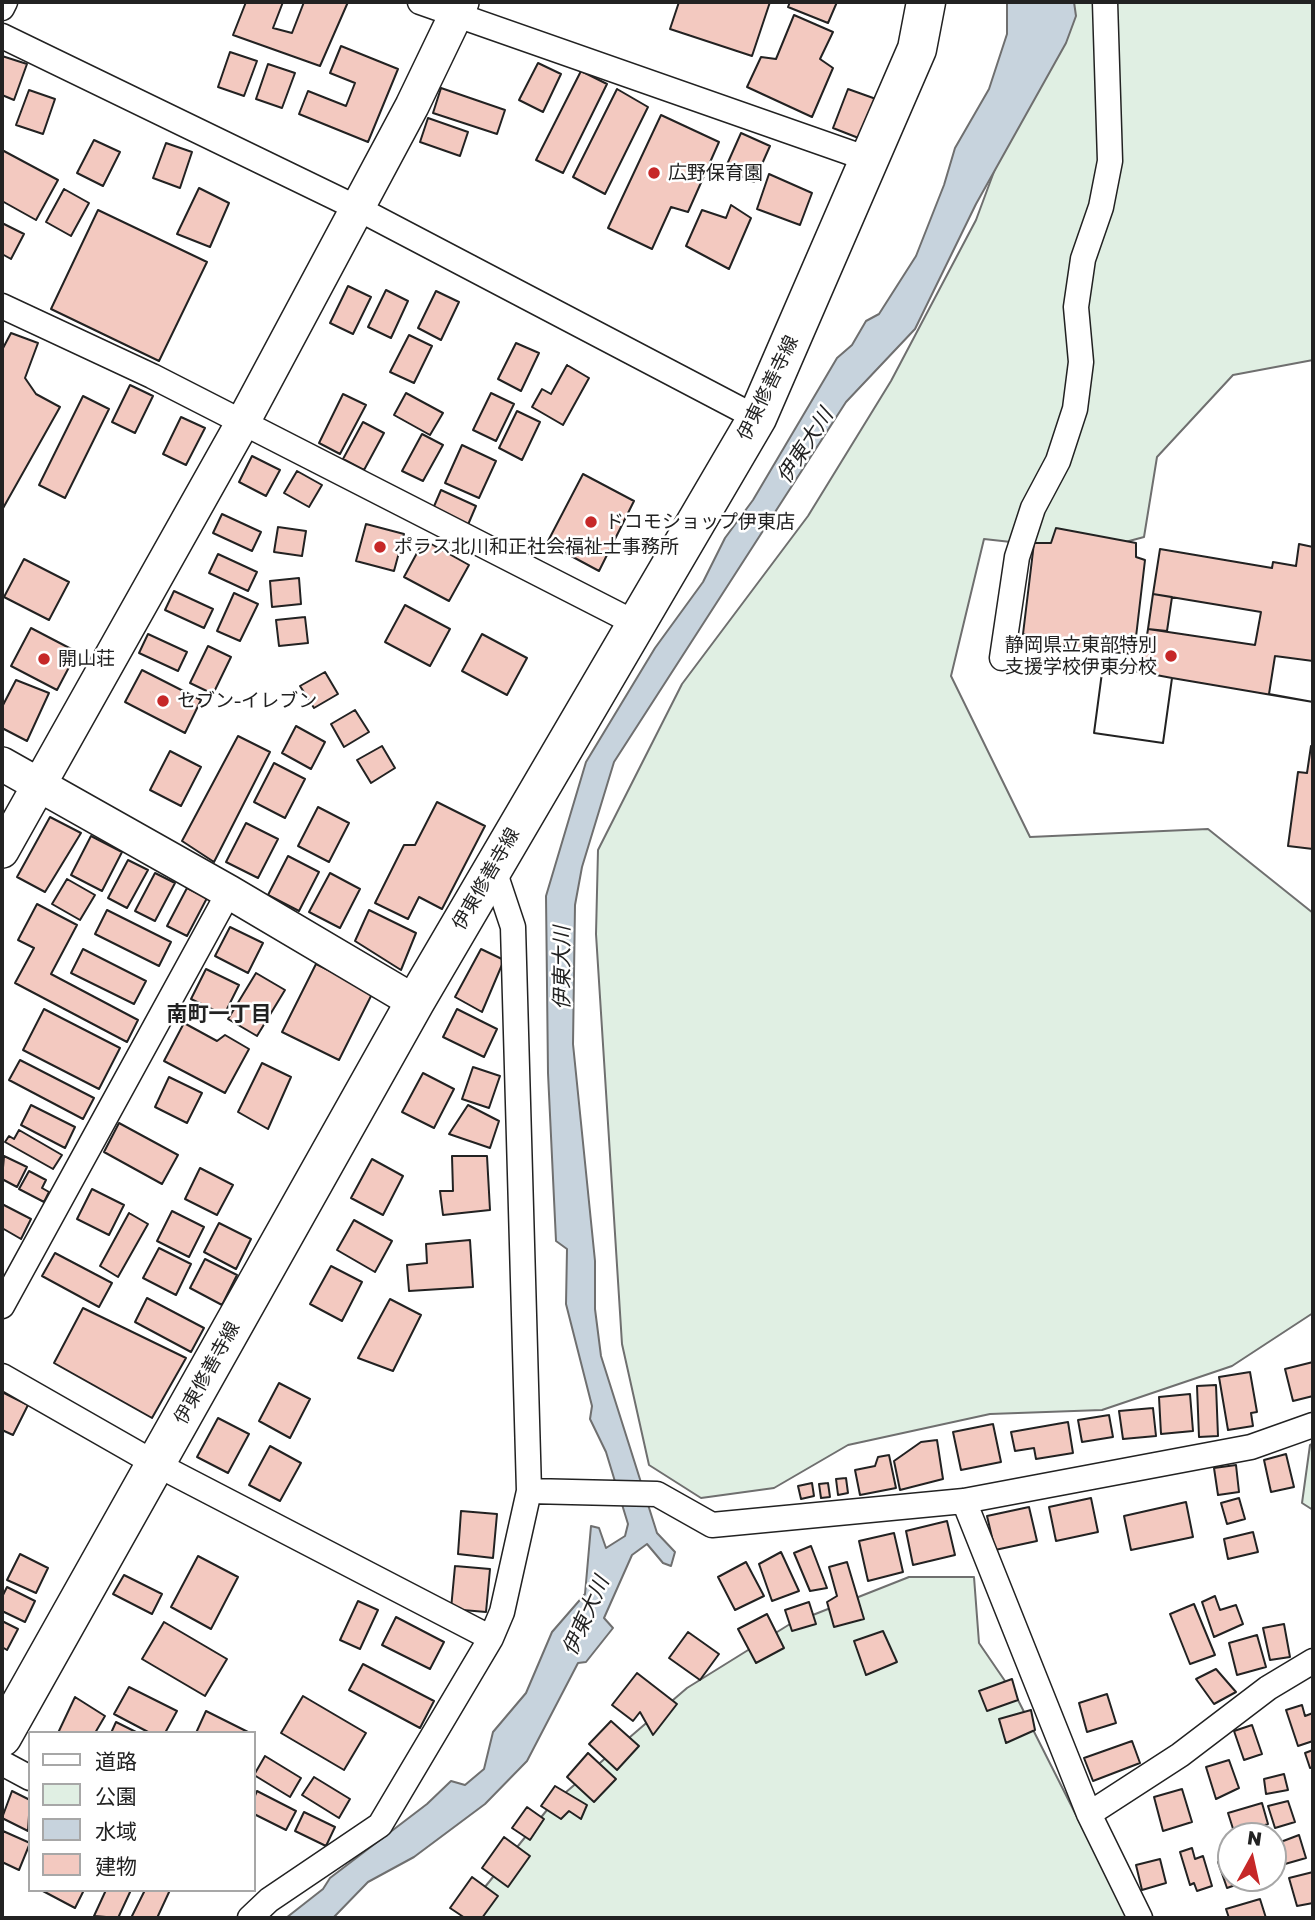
<!DOCTYPE html>
<meta charset="utf-8">
<style>
body{margin:0}
#map{position:relative;width:1315px;height:1920px;overflow:hidden;background:#fff;font-family:"Golos Text","Noto Sans JP",sans-serif}
canvas{display:block}
.frame{position:absolute;inset:0;border:4px solid #222;pointer-events:none}
.legend{position:absolute;left:28px;top:1731px;width:228px;height:161px;box-sizing:border-box;background:#fff;border:2px solid #a7a7a7;margin:0;padding:9px 12px;list-style:none;font-size:21px;color:#222}
.legend li{display:flex;align-items:center;gap:14px;height:35px}
.legend b{width:35px;border:2px solid #a7a7a7}
.north{position:absolute;left:1217px;top:1822px;width:70px;height:70px;box-sizing:border-box;background:#fff;border:2px solid #a7a7a7;border-radius:50%;rotate:8deg;font-size:19px;font-weight:700;line-height:28px;text-align:center;color:#222}
.north::after{content:'';display:block;margin:auto;width:24px;height:32px;background:#c62828;clip-path:polygon(50% 0,100% 100%,50% 72%,0 100%)}
</style>
<div id="map">
<canvas width="1315" height="1920"></canvas>
<div class="frame"></div>
<ul class="legend">
<li><b style="height:9px;background:#fff"></b>道路</li>
<li><b style="height:19px;background:#e0efe3"></b>公園</li>
<li><b style="height:19px;background:#c7d3dd"></b>水域</li>
<li><b style="height:19px;background:#f3c9c0"></b>建物</li>
</ul>
<div class="north">N</div>
</div>
<script>
const ctx = document.querySelector('canvas').getContext('2d');
ctx.lineJoin = 'round';
function paint(path, color) {
  ctx.fillStyle = color;
  ctx.fill(path, 'evenodd');
}
function toPath(rows) {
  const path = new Path2D();
  for (const r of rows) {
    path.moveTo(r[0], r[1]);
    for (let i = 2; i < r.length; i += 2) path.lineTo(r[i], r[i + 1]);
  }
  return path;
}
function strokePath(path, color, width, dash) {
  ctx.strokeStyle = color;
  ctx.lineWidth = width;
  ctx.lineCap = dash ? 'butt' : 'round';
  ctx.setLineDash(dash || []);
  ctx.stroke(path);
}
function write(font, color, halo, rows, align = 'center') {
  ctx.font = font + ' "Golos Text","Noto Sans JP",sans-serif';
  ctx.lineWidth = 5;
  ctx.setLineDash([]);
  ctx.textBaseline = 'middle';
  ctx.strokeStyle = halo;
  ctx.fillStyle = color;
  for (const [text, x, y, turn = 0] of rows) {
    ctx.save();
    ctx.translate(x, y);
    ctx.rotate((+turn || 0) * Math.PI / 180);
    ctx.textAlign = isNaN(turn) ? turn : align;
    if (halo) ctx.strokeText(text, 0, 0);
    ctx.fillText(text, 0, 0);
    ctx.restore();
  }
}
const green = toPath([
 [1057,2,1313,2,1313,360,1233,375,1157,457,1144,537,1092,551,984,539,951,676,1030,837,1208,829,1313,913,1313,1313,1232,1366,1102,1410,990,1414,848,1445,774,1488,701,1498,649,1465,622,1344,596,934,598,850,682,684,808,516,891,381,976,220,1057,2],
 [1313,1443,1313,1510,1302,1503,1310,1445,1313,1443],
 [909,1577,974,1577,979,1643,1018,1700,1128,1918,460,1918,551,1805,687,1688,790,1624,909,1577]
]);
paint(green, '#e0efe3');
strokePath(green, '#6f6f6f', 2);
const water = toPath([
 [1007,2,1074,2,1076,16,1066,43,976,204,915,329,846,402,614,762,582,867,575,905,573,1044,595,1261,595,1309,601,1356,657,1533,675,1552,671,1566,663,1563,647,1544,632,1555,604,1618,613,1628,586,1662,578,1663,527,1761,485,1804,414,1857,368,1882,333,1918,286,1918,323,1889,330,1878,427,1804,451,1781,465,1785,484,1769,493,1732,526,1693,552,1632,585,1594,591,1526,599,1528,606,1548,625,1536,628,1524,606,1452,590,1419,592,1406,566,1304,567,1249,556,1241,548,1073,546,896,586,762,655,648,703,582,725,538,753,500,837,358,852,345,866,321,879,314,916,256,944,185,955,148,989,89,1007,34,1007,2]
]);
paint(water, '#c7d3dd');
strokePath(water, '#6f6f6f', 2);
const building = toPath([
 [246,2,283,2,273,28,292,33,304,2,348,2,320,66,233,35,246,2],
 [679,2,770,2,752,56,670,29,679,2],
 [790,2,837,2,828,23,788,7,790,2],
 [794,15,833,32,820,59,833,68,812,117,747,87,761,57,776,59,794,15],
 [341,46,398,69,368,142,299,114,308,91,346,106,355,83,330,73,341,46],
 [230,52,257,61,244,96,218,87,230,52],
 [2,56,27,64,14,100,2,95,2,56],
 [538,63,561,74,543,112,519,100,538,63],
 [268,64,295,73,282,108,256,99,268,64],
 [581,71,607,84,563,173,536,160,581,71],
 [441,88,505,110,497,134,433,113,441,88],
 [617,89,648,107,605,194,573,177,617,89],
 [848,89,876,99,861,139,833,128,848,89],
 [29,90,55,99,43,134,16,125,29,90],
 [661,115,719,142,688,212,671,207,652,249,608,228,661,115],
 [428,118,468,132,460,156,420,142,428,118],
 [741,133,770,146,754,182,725,169,741,133],
 [94,140,120,152,103,186,77,173,94,140],
 [166,143,192,152,180,188,153,178,166,143],
 [2,150,58,180,36,220,2,201,2,150],
 [769,174,812,193,800,225,757,209,769,174],
 [199,188,229,203,210,247,177,234,199,188],
 [64,189,89,203,71,236,46,222,64,189],
 [731,205,751,218,729,269,686,246,702,210,726,218,731,205],
 [98,210,207,262,159,361,51,309,98,210],
 [2,223,24,234,11,259,2,254,2,223],
 [348,286,371,297,353,334,330,323,348,286],
 [386,290,408,301,391,338,368,327,386,290],
 [436,291,459,302,441,340,418,328,436,291],
 [11,333,38,343,25,378,36,394,60,407,2,510,2,350,11,333],
 [409,335,432,346,414,383,390,372,409,335],
 [516,343,539,353,521,391,498,379,516,343],
 [567,365,589,378,563,425,532,407,542,389,551,394,567,365],
 [130,385,153,396,135,433,112,422,130,385],
 [406,393,443,413,430,435,394,415,406,393],
 [491,393,514,404,496,441,473,430,491,393],
 [343,394,366,405,340,454,319,443,343,394],
 [83,396,109,409,65,498,39,485,83,396],
 [517,411,540,422,522,460,499,448,517,411],
 [181,417,205,428,186,465,163,454,181,417],
 [363,422,384,433,364,470,343,459,363,422],
 [422,434,443,445,423,481,402,471,422,434],
 [462,445,496,461,479,498,445,483,462,445],
 [252,456,280,470,266,496,239,482,252,456],
 [297,471,322,485,309,507,284,493,297,471],
 [583,474,634,501,599,571,547,543,583,474],
 [441,490,476,506,467,527,432,511,441,490],
 [222,514,261,532,252,551,213,533,222,514],
 [366,524,404,534,394,571,356,561,366,524],
 [278,527,306,531,302,556,274,552,278,527],
 [1056,528,1136,543,1136,557,1145,560,1134,654,1074,649,1023,634,1034,543,1051,543,1056,528],
 [424,540,469,565,449,601,404,577,424,540],
 [1299,544,1313,547,1313,702,1172,678,1163,743,1094,733,1103,665,1141,672,1148,629,1255,645,1261,612,1153,594,1160,549,1272,568,1273,562,1296,566,1299,544],
 [218,554,257,572,248,591,209,573,218,554],
 [24,559,69,582,49,620,4,597,24,559],
 [299,578,301,604,272,607,270,581,299,578],
 [174,591,213,609,204,628,165,610,174,591],
 [234,593,258,604,240,641,217,631,234,593],
 [1153,594,1172,597,1167,631,1148,629,1153,594],
 [405,605,450,629,430,666,385,642,405,605],
 [305,617,308,643,279,646,276,620,305,617],
 [31,628,77,652,57,690,11,666,31,628],
 [148,634,187,652,178,671,139,653,148,634],
 [482,634,527,658,507,695,462,671,482,634],
 [208,646,231,657,213,694,190,683,208,646],
 [1275,656,1313,661,1313,702,1269,694,1275,656],
 [1103,665,1172,678,1163,743,1094,733,1103,665],
 [142,670,201,700,185,733,125,702,142,670],
 [325,672,338,694,314,708,300,686,325,672],
 [16,680,49,693,27,741,2,728,2,707,16,680],
 [355,710,369,732,344,747,331,724,355,710],
 [296,726,325,742,311,769,282,753,296,726],
 [238,736,270,752,214,862,182,841,238,736],
 [382,746,395,768,371,783,357,760,382,746],
 [1311,746,1313,746,1313,849,1288,846,1298,772,1307,773,1311,746],
 [170,751,201,767,181,806,150,790,170,751],
 [274,763,305,779,285,818,254,802,274,763],
 [437,802,485,826,442,909,419,897,408,919,375,903,404,845,415,845,437,802],
 [318,807,349,823,329,862,298,846,318,807],
 [50,817,81,833,45,892,17,877,50,817],
 [246,823,278,839,258,878,226,862,246,823],
 [91,836,122,852,102,891,71,875,91,836],
 [288,856,319,872,299,911,268,895,288,856],
 [128,860,148,870,127,908,108,898,128,860],
 [155,873,175,883,155,921,135,911,155,873],
 [330,873,360,889,340,928,309,912,330,873],
 [67,879,95,895,80,920,52,904,67,879],
 [187,888,207,898,187,936,167,926,187,888],
 [37,904,77,925,51,974,138,1020,127,1042,15,983,34,948,18,940,37,904],
 [107,910,171,942,159,966,95,934,107,910],
 [369,910,416,933,401,970,355,941,369,910],
 [230,927,263,943,248,973,215,956,230,927],
 [83,949,146,981,134,1004,71,973,83,949],
 [481,949,504,960,482,1012,455,997,481,949],
 [316,964,373,992,339,1060,282,1032,316,964],
 [206,969,239,985,224,1015,191,999,206,969],
 [256,973,285,990,257,1036,228,1019,256,973],
 [44,1009,120,1048,99,1089,23,1050,44,1009],
 [457,1009,497,1029,484,1057,443,1037,457,1009],
 [184,1023,217,1041,225,1035,249,1049,225,1093,164,1061,184,1023],
 [20,1060,94,1098,83,1119,9,1080,20,1060],
 [262,1063,291,1077,268,1129,238,1112,262,1063],
 [473,1067,500,1076,489,1108,462,1099,473,1067],
 [423,1073,454,1089,434,1128,402,1112,423,1073],
 [169,1077,202,1093,187,1123,155,1107,169,1077],
 [31,1105,75,1127,65,1148,21,1125,31,1105],
 [468,1105,499,1121,490,1148,449,1134,468,1105],
 [119,1123,178,1155,162,1184,104,1152,119,1123],
 [19,1130,62,1155,53,1169,5,1142,9,1136,14,1139,19,1130],
 [4,1156,27,1167,17,1187,2,1179,4,1156],
 [452,1156,487,1156,490,1210,443,1215,440,1191,453,1191,452,1156],
 [372,1159,403,1176,383,1215,351,1198,372,1159],
 [200,1168,233,1185,217,1215,185,1199,200,1168],
 [29,1171,46,1180,42,1188,49,1192,44,1202,19,1189,29,1171],
 [92,1189,124,1205,109,1235,77,1219,92,1189],
 [2,1204,31,1219,21,1239,2,1228,2,1204],
 [172,1211,204,1227,189,1257,157,1241,172,1211],
 [129,1213,148,1224,118,1277,100,1266,129,1213],
 [354,1220,392,1241,375,1272,337,1250,354,1220],
 [219,1223,251,1239,236,1269,204,1252,219,1223],
 [470,1240,473,1287,409,1291,407,1265,427,1263,426,1244,470,1240],
 [159,1248,191,1264,176,1295,143,1278,159,1248],
 [55,1253,112,1283,99,1307,42,1276,55,1253],
 [205,1259,237,1275,222,1305,190,1288,205,1259],
 [331,1266,362,1282,342,1321,310,1304,331,1266],
 [147,1298,204,1328,191,1352,135,1322,147,1298],
 [390,1299,421,1315,393,1371,358,1358,390,1299],
 [83,1308,186,1358,152,1418,54,1363,83,1308],
 [1313,1362,1313,1396,1293,1401,1285,1369,1313,1362],
 [1250,1372,1257,1412,1251,1413,1253,1426,1228,1430,1219,1377,1250,1372],
 [279,1383,310,1399,290,1438,259,1421,279,1383],
 [1216,1385,1218,1436,1199,1437,1197,1386,1216,1385],
 [2,1392,28,1405,13,1435,2,1430,2,1392],
 [1190,1394,1193,1431,1161,1434,1159,1397,1190,1394],
 [1153,1408,1156,1436,1123,1439,1119,1411,1153,1408],
 [1109,1415,1113,1437,1082,1442,1078,1420,1109,1415],
 [218,1418,249,1434,228,1473,197,1457,218,1418],
 [1068,1422,1073,1453,1036,1459,1034,1448,1015,1451,1011,1432,1068,1422],
 [993,1424,1001,1462,961,1470,953,1432,993,1424],
 [937,1440,943,1479,900,1490,894,1461,921,1442,937,1440],
 [270,1446,301,1463,280,1501,249,1485,270,1446],
 [1286,1454,1294,1487,1271,1492,1264,1460,1286,1454],
 [889,1455,896,1488,860,1495,855,1470,875,1466,878,1457,889,1455],
 [1236,1465,1239,1492,1218,1495,1214,1468,1236,1465],
 [846,1478,848,1493,838,1495,836,1479,846,1478],
 [812,1483,814,1496,801,1499,798,1486,812,1483],
 [828,1483,830,1497,821,1498,819,1484,828,1483],
 [1091,1498,1098,1532,1056,1541,1049,1507,1091,1498],
 [1239,1498,1245,1519,1227,1524,1221,1503,1239,1498],
 [1186,1502,1193,1537,1131,1550,1124,1516,1186,1502],
 [1029,1507,1037,1541,995,1550,987,1516,1029,1507],
 [461,1511,497,1514,493,1558,458,1554,461,1511],
 [947,1521,955,1555,913,1565,906,1531,947,1521],
 [1253,1532,1258,1552,1228,1559,1224,1539,1253,1532],
 [894,1533,903,1572,868,1581,859,1541,894,1533],
 [811,1546,827,1588,810,1591,794,1553,811,1546],
 [781,1552,799,1591,772,1601,759,1564,781,1552],
 [20,1554,48,1568,36,1593,7,1580,20,1554],
 [198,1556,238,1577,211,1629,171,1607,198,1556],
 [746,1562,764,1596,735,1610,718,1577,746,1562],
 [847,1562,864,1619,834,1627,827,1602,837,1596,829,1567,847,1562],
 [455,1566,490,1569,486,1612,451,1609,455,1566],
 [124,1575,162,1594,152,1614,113,1594,124,1575],
 [7,1587,35,1601,25,1622,2,1611,2,1597,7,1587],
 [1215,1596,1220,1610,1236,1605,1243,1624,1214,1637,1202,1602,1215,1596],
 [358,1601,378,1610,360,1649,340,1640,358,1601],
 [809,1602,816,1624,792,1631,785,1610,809,1602],
 [1194,1604,1215,1655,1190,1664,1170,1614,1194,1604],
 [767,1614,784,1648,756,1663,738,1629,767,1614],
 [396,1617,444,1642,430,1669,382,1645,396,1617],
 [2,1621,18,1629,7,1650,2,1647,2,1621],
 [164,1622,227,1659,205,1696,142,1659,164,1622],
 [1284,1624,1290,1657,1270,1660,1263,1628,1284,1624],
 [883,1631,897,1662,866,1675,854,1641,883,1631],
 [688,1632,719,1654,700,1680,669,1658,688,1632],
 [1257,1635,1266,1667,1237,1675,1229,1643,1257,1635],
 [363,1664,434,1701,420,1728,349,1690,363,1664],
 [1216,1669,1236,1692,1214,1704,1196,1679,1216,1669],
 [637,1673,677,1704,653,1735,640,1712,633,1721,612,1705,637,1673],
 [1012,1679,1018,1700,987,1711,979,1691,1012,1679],
 [129,1687,177,1711,165,1733,150,1733,114,1714,129,1687],
 [1107,1694,1116,1723,1087,1732,1079,1703,1107,1694],
 [303,1696,366,1733,344,1770,281,1733,303,1696],
 [75,1697,105,1716,95,1733,58,1733,75,1697],
 [1302,1705,1305,1716,1313,1713,1313,1741,1298,1746,1286,1710,1302,1705],
 [1031,1710,1035,1730,1006,1743,999,1719,1031,1710],
 [206,1711,250,1733,196,1733,206,1711],
 [611,1721,639,1746,617,1770,589,1744,611,1721],
 [116,1722,138,1733,111,1733,116,1722],
 [1252,1725,1262,1754,1244,1760,1234,1731,1252,1725],
 [1132,1741,1140,1763,1093,1781,1084,1758,1132,1741],
 [1313,1750,1313,1767,1310,1768,1305,1753,1313,1750],
 [588,1753,616,1779,594,1802,567,1777,588,1753],
 [265,1756,301,1778,290,1797,254,1775,265,1756],
 [1229,1760,1239,1788,1216,1799,1206,1767,1229,1760],
 [1284,1774,1288,1790,1266,1794,1264,1779,1284,1774],
 [314,1777,350,1799,339,1818,302,1795,314,1777],
 [555,1786,587,1805,581,1819,569,1811,561,1819,541,1806,555,1786],
 [1182,1789,1192,1822,1163,1831,1154,1797,1182,1789],
 [12,1791,30,1800,28,1831,2,1818,12,1791],
 [257,1791,296,1811,286,1830,254,1814,254,1798,257,1791],
 [1288,1801,1295,1822,1275,1828,1268,1806,1288,1801],
 [1262,1803,1268,1824,1235,1835,1228,1813,1262,1803],
 [527,1807,544,1819,530,1840,512,1828,527,1807],
 [304,1812,335,1827,326,1846,295,1831,304,1812],
 [3,1831,30,1843,19,1870,2,1862,3,1831],
 [1299,1835,1306,1858,1285,1864,1278,1843,1299,1835],
 [504,1837,530,1856,508,1887,482,1868,504,1837],
 [1192,1848,1195,1859,1203,1856,1212,1886,1197,1891,1194,1883,1190,1885,1180,1852,1192,1848],
 [1231,1858,1231,1878,1243,1878,1244,1882,1227,1888,1218,1862,1231,1858],
 [1160,1859,1166,1883,1142,1890,1136,1865,1160,1859],
 [1313,1872,1313,1903,1297,1906,1289,1878,1313,1872],
 [472,1877,498,1896,482,1918,465,1918,450,1908,472,1877],
 [41,1890,84,1890,75,1908,41,1890],
 [106,1890,131,1890,118,1918,94,1916,106,1890],
 [145,1890,170,1890,157,1918,131,1918,145,1890],
 [1260,1899,1266,1918,1229,1918,1226,1909,1260,1899]
]);
paint(building, '#f3c9c0');
strokePath(building, '#222', 2);
const street = toPath([
 [420,2,871,160],
 [2,8,5,2],
 [2,36,357,208,757,418],
 [2,306,152,376,635,623],
 [1002,658,1017,557,1033,508,1058,461,1075,409,1081,362,1076,307,1083,259,1101,207,1110,161,1105,2],
 [2,1306,229,892],
 [2,1376,156,1464,491,1638],
 [529,1491,657,1494,712,1525,964,1501,1251,1447,1313,1425],
 [964,1501,1089,1814,1140,1918],
 [2,1763,30,1778],
 [1089,1814,1180,1755,1268,1688,1313,1661],
 [250,1918,269,1900,380,1825,491,1638,502,1612,529,1491,513,927,493,867]
]);
const secondary = toPath([
 [2,764,229,892,415,1002],
 [2,851,243,422,412,106,462,2]
]);
const primary = toPath([
 [2,1737,415,1002,757,418,917,49,926,2]
]);
strokePath(street, '#222', 27);
strokePath(secondary, '#222', 36);
strokePath(primary, '#222', 41);
strokePath(street, '#fff', 24);
strokePath(secondary, '#fff', 33);
strokePath(primary, '#fff', 38);
for (const [x, y, r, color] of [
 [654,173,7,"#c62828"],
 [591,522,7,"#c62828"],
 [380,547,7,"#c62828"],
 [1171,656,7,"#c62828"],
 [44,659,7,"#c62828"],
 [163,701,7,"#c62828"]
]) {
  const dot = new Path2D();
  dot.arc(x, y, r, 0, 2 * Math.PI);
  ctx.fillStyle = color;
  ctx.fill(dot);
  strokePath(dot, '#fff', 2.5);
}
write('19px', '#222', '#fff', [
 ["広野保育園",668,173],
 ["ドコモショップ伊東店",605,522],
 ["ポラス北川和正社会福祉士事務所",394,547],
 ["静岡県立東部特別",1157,645,"right"],
 ["支援学校伊東分校",1157,667,"right"],
 ["開山荘",58,659],
 ["セブン-イレブン",177,701]
], 'left');
write('19px', '#222', '#fff', [
 ["伊東修善寺線",768,388,-64],
 ["伊東修善寺線",486,879,-60],
 ["伊東修善寺線",207,1373,-61]
]);
write('italic 21px', '#222', '#fff', [
 ["伊東大川",805,446,-57],
 ["伊東大川",562,968,-90],
 ["伊東大川",586,1616,-66]
]);
write('bold 21px', '#222', '#fff', [
 ["南町一丁目",219,1014]
]);
</script>
